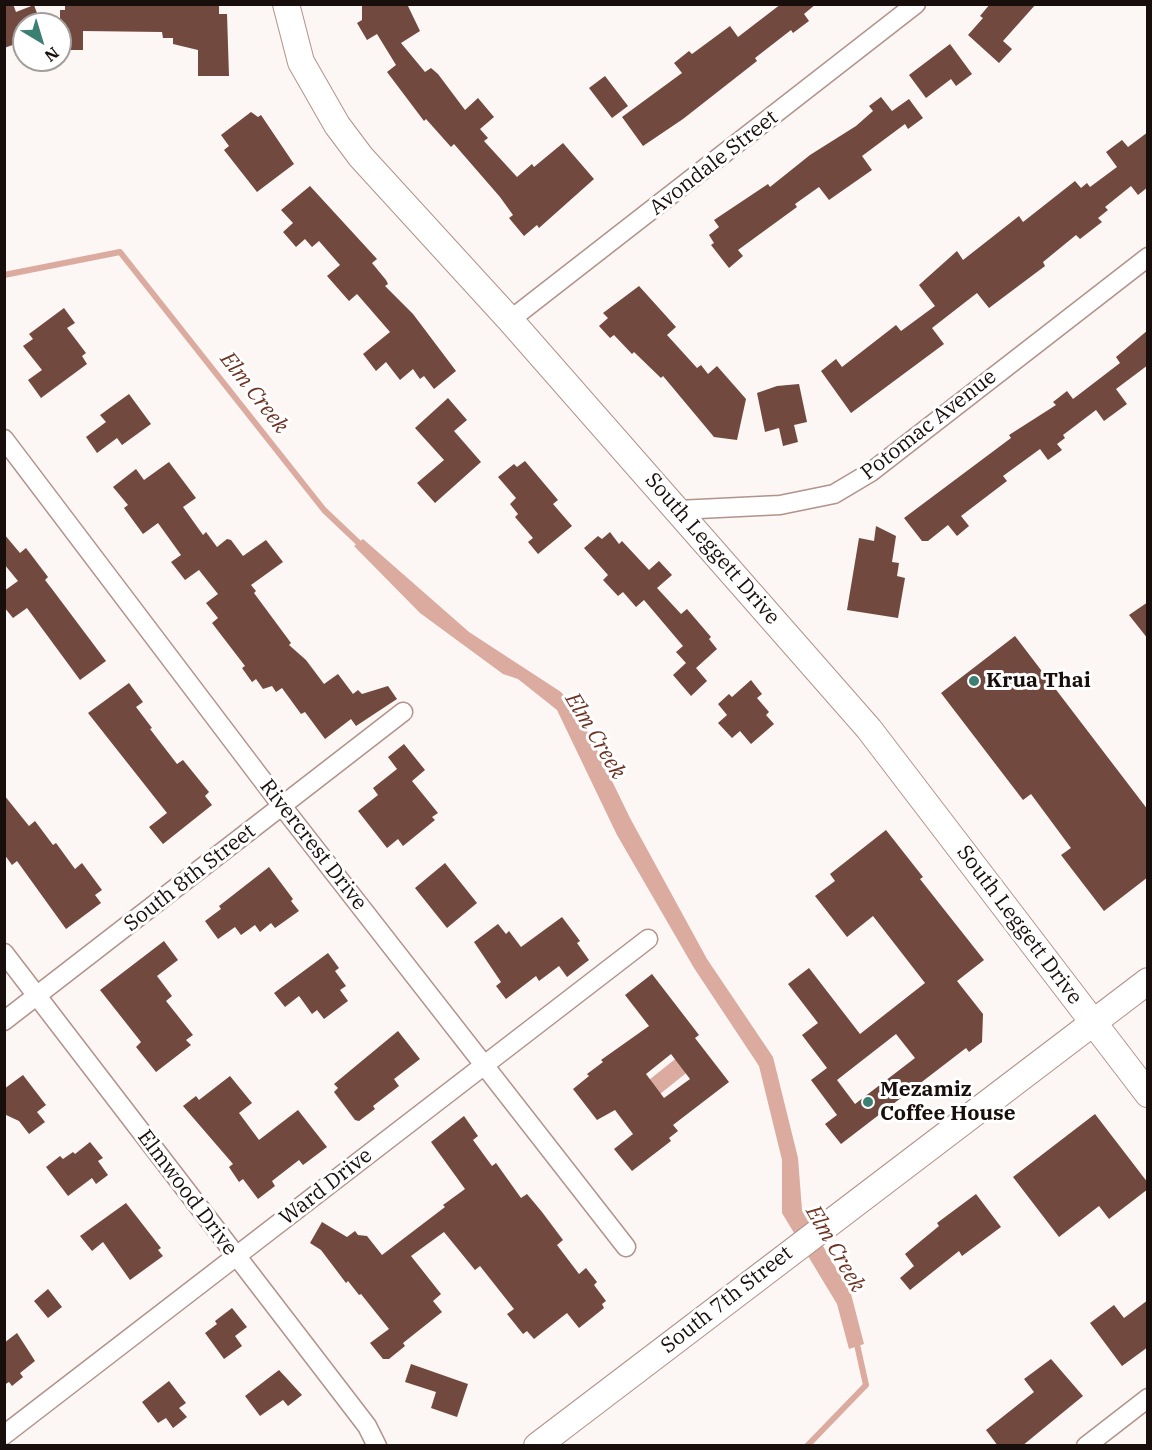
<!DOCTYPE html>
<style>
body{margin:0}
#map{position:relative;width:1152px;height:1450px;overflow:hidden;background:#fcf6f4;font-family:"IBM Plex Serif",serif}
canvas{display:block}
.frame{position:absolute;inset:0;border:6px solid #180e0b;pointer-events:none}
.north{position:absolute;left:12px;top:12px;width:60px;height:60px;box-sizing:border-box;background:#fff;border:2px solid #a39f9d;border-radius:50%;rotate:142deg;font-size:16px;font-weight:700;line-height:24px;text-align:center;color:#180e0b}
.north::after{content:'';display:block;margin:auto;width:21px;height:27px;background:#3c8074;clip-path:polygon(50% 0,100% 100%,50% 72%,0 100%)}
</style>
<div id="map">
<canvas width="1152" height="1450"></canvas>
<div class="frame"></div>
<div class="north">N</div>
</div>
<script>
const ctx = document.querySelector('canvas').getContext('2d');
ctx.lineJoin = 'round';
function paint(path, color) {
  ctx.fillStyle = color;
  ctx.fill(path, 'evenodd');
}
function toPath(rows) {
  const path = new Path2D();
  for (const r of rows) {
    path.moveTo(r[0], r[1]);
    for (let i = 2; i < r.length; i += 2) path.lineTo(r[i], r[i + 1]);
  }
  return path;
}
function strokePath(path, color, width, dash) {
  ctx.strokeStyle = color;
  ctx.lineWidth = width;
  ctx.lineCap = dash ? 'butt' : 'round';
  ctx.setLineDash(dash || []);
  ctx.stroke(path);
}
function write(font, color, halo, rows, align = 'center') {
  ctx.font = font + ' "IBM Plex Serif",serif';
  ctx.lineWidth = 6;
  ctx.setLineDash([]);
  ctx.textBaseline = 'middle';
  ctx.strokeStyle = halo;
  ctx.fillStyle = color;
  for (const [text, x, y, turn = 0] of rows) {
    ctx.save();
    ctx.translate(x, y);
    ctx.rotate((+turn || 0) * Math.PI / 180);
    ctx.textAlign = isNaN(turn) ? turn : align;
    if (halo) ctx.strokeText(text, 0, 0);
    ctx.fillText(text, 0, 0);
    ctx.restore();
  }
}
paint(toPath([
 [363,539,469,632,561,692,579,713,630,818,707,959,773,1057,798,1158,802,1210,851,1294,864,1344,849,1349,837,1304,782,1213,782,1160,759,1066,694,968,617,835,557,710,518,679,503,674,420,613,354,546],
 [679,1056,690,1070,660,1094,649,1080]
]), '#daab9e');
strokePath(toPath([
 [4,275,120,252,324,510,363,547],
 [807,1446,866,1385,856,1340]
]), '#daab9e', 6);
paint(toPath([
 [4,4,13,4,16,12,34,5,41,24,24,24,24,41,4,48],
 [65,4,219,4,219,14,227,14,229,76,198,76,198,50,173,44,173,38,163,38,162,32,83,31,83,50,60,50,60,10,65,10],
 [362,4,407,4,420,31,401,43,425,72,431,68,438,74,465,110,478,98,494,117,480,129,488,138,484,141,517,177,532,164,534,167,563,143,594,179,539,228,537,225,524,236,509,218,513,215,500,197,454,144,451,147,426,119,424,121,387,72,396,65,377,34,367,40,357,23,362,20],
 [781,4,816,4,804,14,809,21,793,33,791,30,755,58,757,61,683,119,643,146,622,117,682,73,674,63,689,51,692,54,730,26,738,37],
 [990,4,1036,4,1003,41,1012,49,999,63,968,35,983,18,980,16],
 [950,44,972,74,956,86,951,79,926,98,909,75],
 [605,76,628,106,612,118,589,88],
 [881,97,892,111,909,99,923,118,908,129,905,124,862,156,872,170,829,200,819,187,795,204,797,207,738,250,743,256,729,268,711,245,714,243,709,235,719,227,714,220,768,184,770,187,810,155,856,126,873,111,869,106],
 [251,112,258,117,261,115,294,164,257,192,224,150,229,146,221,135],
 [1148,132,1148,187,1138,195,1131,186,1105,207,1108,210,1098,218,1102,222,1080,239,1076,235,1043,262,1045,266,989,308,977,293,932,328,944,344,851,413,821,371,836,359,842,367,896,325,901,331,935,306,919,285,957,251,963,260,1019,216,1023,222,1075,181,1081,188,1087,183,1090,187,1117,167,1106,152,1122,140,1128,147],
 [310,186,377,259,372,263,386,280,388,284,385,286,413,314,456,371,434,389,424,376,420,379,413,369,400,380,386,362,376,371,363,354,390,332,357,294,349,301,327,276,340,265,319,241,312,247,305,239,296,247,283,232,293,223,281,210],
 [639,286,676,327,667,335,697,368,701,365,708,374,717,366,746,399,737,440,714,437,663,376,661,378,634,352,632,354,614,335,610,338,599,326,608,318,603,313],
 [64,308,75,323,67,328,86,353,82,356,87,364,41,398,28,380,42,370,23,346,33,339,29,334],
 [1148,330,1148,365,1116,389,1127,404,1104,421,1096,410,1063,435,1065,438,1057,444,1062,450,1048,460,1040,449,1003,476,1007,481,961,516,969,526,957,536,948,525,928,541,922,541,904,518,1011,438,1009,435,1056,405,1053,402,1067,391,1073,399,1120,363,1116,357],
 [799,384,807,422,794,425,798,442,783,446,779,428,765,432,757,393,777,386],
 [129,394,151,424,122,445,117,438,97,453,86,437,106,422,100,415],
 [448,398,467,420,454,431,481,462,435,503,417,483,444,460,415,428],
 [525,461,558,500,553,504,572,526,538,554,528,542,533,538,515,517,518,514,510,504,516,498,498,477,514,464,517,467],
 [169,462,196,498,183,507,203,535,206,532,217,547,227,539,231,540,243,556,266,540,283,562,251,585,256,591,254,593,291,643,289,645,306,660,324,684,338,674,353,694,358,690,362,694,388,686,397,699,356,726,351,719,325,739,305,712,301,714,282,688,276,692,272,686,263,689,256,679,252,682,242,668,245,666,212,623,218,618,206,603,218,594,199,570,185,580,171,562,181,555,158,523,143,534,124,508,128,505,113,487,136,469,144,480],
 [876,526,896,536,892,562,899,563,897,576,905,578,898,618,847,610,859,538,874,541],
 [610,532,619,544,622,541,649,570,659,561,672,575,657,588,681,614,687,609,711,637,709,639,717,649,696,668,707,681,691,696,673,675,686,663,676,652,683,646,644,600,636,607,623,592,618,596,603,580,608,575,584,548,598,536,602,539],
 [4,534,20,553,26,548,48,577,45,580,52,589,106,661,80,680,27,608,13,618,4,607,4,591,18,581,4,564],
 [1148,602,1148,639,1129,615],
 [1015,636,1148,810,1148,877,1104,911,1061,855,1071,848,1031,794,1023,800,941,693],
 [751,680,762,694,757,698,769,712,766,715,774,724,751,744,740,731,732,738,718,723,727,715,718,704,729,694,732,697],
 [129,683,143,702,136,707,152,728,150,729,177,764,183,760,209,792,205,796,212,805,163,844,149,827,167,813,88,713],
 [404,744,425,770,412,781,438,813,432,817,435,820,403,846,398,839,387,848,358,811,378,795,373,788,397,769,388,757],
 [4,795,29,826,35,821,53,845,56,843,75,869,82,863,102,890,95,895,101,903,66,929,17,861,12,865,4,854],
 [886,830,923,877,920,879,984,960,957,981,983,1014,982,1042,969,1052,966,1048,841,1144,825,1124,837,1115,811,1080,827,1068,802,1035,818,1023,788,984,809,968,860,1034,925,983,873,916,847,937,815,896,835,881,830,874],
 [896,1034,915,1058,855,1104,837,1080],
 [445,863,477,903,447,928,415,888],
 [269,867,293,899,291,901,299,911,275,928,271,923,260,932,255,925,241,935,235,927,218,939,205,921,221,909,219,906],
 [562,917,580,941,577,943,589,960,567,977,559,966,539,981,536,976,506,999,496,986,501,982,474,942,498,924,506,934,509,931,521,947],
 [164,941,178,960,157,976,172,996,166,1001,193,1035,186,1040,191,1045,156,1072,136,1047,141,1042,100,990],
 [328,953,339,968,335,971,346,986,340,990,348,1001,324,1019,317,1010,312,1014,299,996,285,1007,274,993],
 [652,974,699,1035,695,1038,729,1082,673,1125,678,1131,669,1138,671,1141,632,1171,614,1149,633,1134,615,1110,597,1120,573,1089,589,1076,587,1074,603,1062,601,1060,649,1026,625,995],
 [671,1054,690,1079,664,1098,646,1074],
 [398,1031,420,1059,394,1079,399,1086,373,1106,375,1109,359,1121,355,1120,334,1092,338,1088,334,1084],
 [23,1075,46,1105,37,1112,45,1122,29,1134,19,1121,4,1114,4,1089],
 [230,1076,252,1103,239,1113,259,1140,298,1110,327,1147,303,1165,299,1160,272,1181,275,1186,258,1199,243,1179,239,1182,229,1167,233,1164,183,1106,196,1096,199,1100],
 [1095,1114,1148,1183,1148,1189,1109,1219,1099,1206,1059,1237,1013,1177],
 [464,1116,478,1136,473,1140,492,1166,496,1163,521,1198,527,1194,542,1212,563,1240,557,1245,579,1274,586,1268,597,1282,594,1285,606,1301,602,1304,604,1308,579,1328,567,1313,534,1339,527,1331,523,1334,507,1314,514,1309,480,1266,475,1270,444,1232,411,1256,441,1294,433,1301,442,1312,403,1343,405,1346,389,1359,383,1359,370,1343,389,1329,361,1294,359,1295,348,1281,346,1283,321,1250,310,1243,322,1222,347,1237,355,1231,358,1235,367,1236,382,1255,445,1207,443,1205,465,1189,431,1142],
 [90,1142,103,1158,98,1161,108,1175,96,1184,92,1178,68,1196,46,1167,60,1156,63,1159,73,1152,75,1154],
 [976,1194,1001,1227,962,1256,959,1251,910,1290,900,1278,914,1266,905,1254,939,1226,937,1223],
 [126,1203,161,1248,158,1250,163,1256,130,1280,103,1242,92,1251,80,1236],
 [48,1289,62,1307,48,1318,34,1301],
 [1148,1300,1148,1347,1122,1366,1090,1323,1114,1305,1124,1318],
 [232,1308,247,1327,235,1336,242,1346,224,1359,205,1333,217,1324,215,1321],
 [17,1333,35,1361,20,1373,23,1377,12,1386,9,1382,4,1385,4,1343],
 [1051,1359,1083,1396,1022,1446,998,1446,986,1430,1034,1392,1024,1379],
 [411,1364,468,1384,457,1417,431,1408,436,1392,405,1382],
 [279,1370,302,1395,288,1406,283,1400,260,1416,245,1396],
 [169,1381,186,1403,179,1408,187,1417,173,1428,166,1418,158,1423,142,1402]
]), '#71493e');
const street = toPath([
 [510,320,916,4],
 [4,439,282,806,626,1247],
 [678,510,780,505,834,494,871,472,1148,257],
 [4,953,367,1426,377,1446],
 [4,1021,403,712],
 [4,1435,648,939],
 [1086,1446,1148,1398]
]);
const secondary = toPath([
 [286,4,301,62,337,125,361,157,510,320,869,729,1148,1094],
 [537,1446,1148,981]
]);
strokePath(street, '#b1938b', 21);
strokePath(secondary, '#b1938b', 28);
strokePath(street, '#fff', 18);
strokePath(secondary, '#fff', 26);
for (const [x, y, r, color] of [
 [974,681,6,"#3c8074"],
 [868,1102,6,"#3c8074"]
]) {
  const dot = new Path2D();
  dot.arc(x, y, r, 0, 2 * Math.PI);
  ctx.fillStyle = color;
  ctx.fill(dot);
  strokePath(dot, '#fff', 2);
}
write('21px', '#180e0b', '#fff', [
 ["Avondale Street",714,163,-38],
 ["Potomac Avenue",929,425,-38],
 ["South Leggett Drive",712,549,49],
 ["Rivercrest Drive",313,845,52],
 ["South 8th Street",190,878,-38],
 ["South Leggett Drive",1019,925,53],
 ["Ward Drive",326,1187,-38],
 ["Elmwood Drive",187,1193,53],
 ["South 7th Street",727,1300,-38]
]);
write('bold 21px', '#180e0b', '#fff', [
 ["Krua Thai",986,681],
 ["Mezamiz",880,1090],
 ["Coffee House",880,1114]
], 'left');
write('italic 22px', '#6d3222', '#fff', [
 ["Elm Creek",254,393,52],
 ["Elm Creek",595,736,59],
 ["Elm Creek",835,1249,60]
]);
</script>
